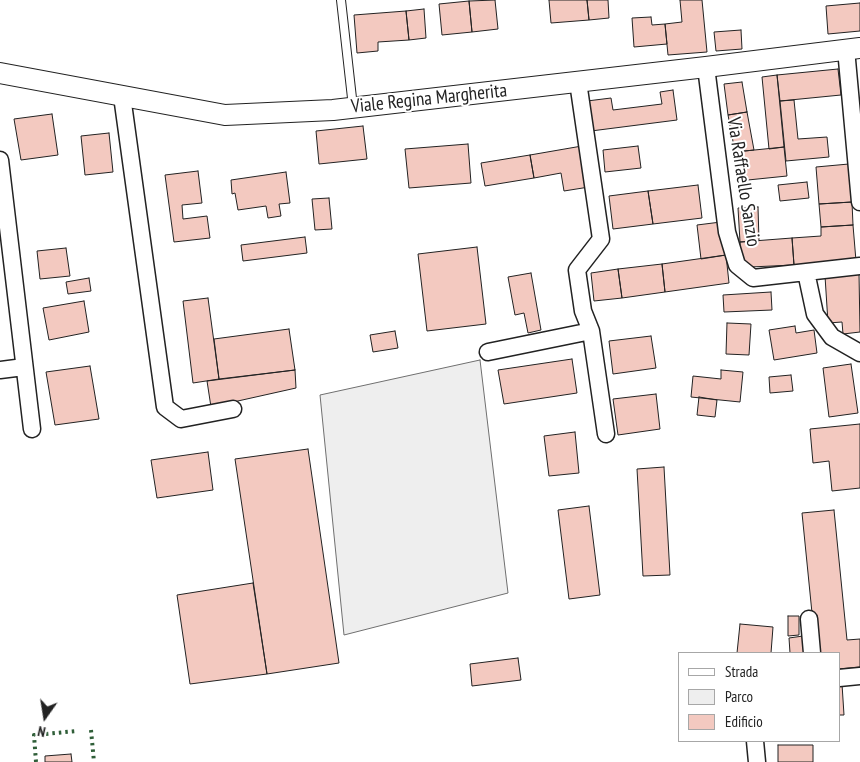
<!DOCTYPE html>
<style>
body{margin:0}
#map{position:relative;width:860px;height:762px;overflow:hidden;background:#fff;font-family:"PT Sans Narrow",sans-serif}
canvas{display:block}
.legend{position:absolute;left:678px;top:652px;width:162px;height:90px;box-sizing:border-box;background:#fff;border:1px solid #a7a7a7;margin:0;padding:6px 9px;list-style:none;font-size:15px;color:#222}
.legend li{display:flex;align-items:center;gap:10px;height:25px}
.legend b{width:25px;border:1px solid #a7a7a7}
.north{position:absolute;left:20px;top:692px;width:50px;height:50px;-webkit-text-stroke:4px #fff;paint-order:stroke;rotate:193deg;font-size:14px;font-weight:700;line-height:20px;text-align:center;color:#222}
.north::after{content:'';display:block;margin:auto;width:18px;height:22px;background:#222;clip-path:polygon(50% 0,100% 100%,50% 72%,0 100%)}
</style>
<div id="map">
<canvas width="860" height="762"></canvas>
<ul class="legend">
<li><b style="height:6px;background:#fff"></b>Strada</li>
<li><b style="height:14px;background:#eee"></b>Parco</li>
<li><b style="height:14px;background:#f3c9c0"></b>Edificio</li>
</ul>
<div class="north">N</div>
</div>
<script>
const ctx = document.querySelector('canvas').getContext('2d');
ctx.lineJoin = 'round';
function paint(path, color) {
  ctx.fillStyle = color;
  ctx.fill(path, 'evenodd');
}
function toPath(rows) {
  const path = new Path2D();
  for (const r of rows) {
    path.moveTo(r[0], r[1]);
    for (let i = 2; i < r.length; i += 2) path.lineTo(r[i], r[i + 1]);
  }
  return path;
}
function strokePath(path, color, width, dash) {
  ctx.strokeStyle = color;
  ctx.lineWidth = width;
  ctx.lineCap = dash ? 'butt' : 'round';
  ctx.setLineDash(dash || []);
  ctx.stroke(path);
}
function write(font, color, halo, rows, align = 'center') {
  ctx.font = font + ' "PT Sans Narrow",sans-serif';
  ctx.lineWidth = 4;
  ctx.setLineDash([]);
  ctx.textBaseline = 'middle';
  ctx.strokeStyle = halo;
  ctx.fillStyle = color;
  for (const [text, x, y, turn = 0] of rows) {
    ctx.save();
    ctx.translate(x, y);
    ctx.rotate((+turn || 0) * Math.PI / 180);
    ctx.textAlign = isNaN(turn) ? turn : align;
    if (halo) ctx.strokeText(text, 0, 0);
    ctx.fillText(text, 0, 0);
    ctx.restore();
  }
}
const green = toPath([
 [480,360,508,593,344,635,320,395,480,360]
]);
paint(green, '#eee');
strokePath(green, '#6f6f6f', 1);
const building = toPath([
 [495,0,498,29,472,32,469,1,495,0],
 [549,0,587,0,589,20,551,23,549,0],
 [587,0,608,0,609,18,589,20,587,0],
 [680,0,702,0,707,52,668,55,665,24,682,22,680,0],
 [469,1,472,32,442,35,439,4,469,1],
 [860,3,860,31,828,34,826,6,860,3],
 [424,9,426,38,409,40,406,11,424,9],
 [406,11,409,40,378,42,378,51,357,53,354,15,406,11],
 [651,17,652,25,665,24,667,44,634,47,632,18,651,17],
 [741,30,742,49,716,51,714,32,741,30],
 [838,69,841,95,780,101,777,75,838,69],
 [777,75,784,147,769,149,762,77,777,75],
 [742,82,747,112,728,115,724,84,742,82],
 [673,90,677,120,591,131,587,101,611,98,613,110,662,104,660,92,673,90],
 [794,100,798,139,827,137,829,157,786,161,780,101,794,100],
 [747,112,754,150,735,152,728,115,747,112],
 [52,114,58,155,21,160,14,119,52,114],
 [363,126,367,159,319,164,316,131,363,126],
 [109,133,113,172,85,175,81,136,109,133],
 [468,144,471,183,409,188,405,149,468,144],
 [582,146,589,187,564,191,561,173,534,178,530,155,582,146],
 [638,146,641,168,605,172,603,150,638,146],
 [784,147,787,176,738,181,735,152,784,147],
 [530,155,534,178,485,186,481,163,530,155],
 [849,164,852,202,819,204,816,167,849,164],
 [198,171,202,203,182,205,183,219,207,216,210,238,174,242,165,175,198,171],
 [286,172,290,203,279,204,281,216,268,218,266,206,238,210,235,193,232,194,231,180,286,172],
 [807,182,809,198,780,201,778,185,807,182],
 [698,185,702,218,653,224,648,191,698,185],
 [648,191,653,224,613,229,609,196,648,191],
 [329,198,332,229,315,230,312,199,329,198],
 [852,202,853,225,821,227,819,204,852,202],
 [758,207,759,241,740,242,738,208,758,207],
 [721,222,726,255,701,259,697,225,721,222],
 [853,225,856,261,794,265,792,238,821,236,821,227,853,225],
 [305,237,307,253,243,261,241,245,305,237],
 [792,238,794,265,750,267,740,256,740,242,792,238],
 [477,247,486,324,427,331,418,254,477,247],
 [66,248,70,276,40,279,37,251,66,248],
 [726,255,729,283,665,292,662,264,726,255],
 [662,264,665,292,622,298,618,269,662,264],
 [618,269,622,298,594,301,591,273,618,269],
 [531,273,541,330,528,333,524,313,515,315,508,277,531,273],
 [859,273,860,332,843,334,842,322,828,323,825,276,859,273],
 [89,278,91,291,68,294,66,282,89,278],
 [771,292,772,310,724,312,723,295,771,292],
 [208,298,219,379,193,383,183,301,208,298],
 [84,301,89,332,49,340,43,308,84,301],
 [727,323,751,324,749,355,726,354,727,323],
 [795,326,796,333,814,330,817,353,774,360,769,330,795,326],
 [289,329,295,370,219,379,214,339,289,329],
 [395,331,398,348,373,352,370,335,395,331],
 [651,336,656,368,613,374,609,341,651,336],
 [572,359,577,393,504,404,498,370,572,359],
 [851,364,858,413,829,417,823,368,851,364],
 [90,366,99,419,55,425,46,372,90,366],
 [295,370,296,388,211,407,207,381,295,370],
 [721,370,743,372,740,402,691,397,693,376,721,379,721,370],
 [791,375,793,391,770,393,769,377,791,375],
 [656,394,660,429,618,435,613,399,656,394],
 [699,397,717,400,715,417,697,415,699,397],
 [860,424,860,488,832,491,829,461,813,463,810,429,860,424],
 [575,432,579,473,549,476,544,436,575,432],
 [308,449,339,663,267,674,235,459,308,449],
 [208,452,213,490,157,498,151,460,208,452],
 [664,467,670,575,643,576,637,469,664,467],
 [589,506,600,595,569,599,558,510,589,506],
 [834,510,847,640,860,639,860,667,839,669,839,653,816,653,802,513,834,510],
 [253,583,267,674,190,684,177,595,253,583],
 [788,616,799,616,799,635,788,636,788,616],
 [740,624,773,627,771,653,737,653,740,624],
 [803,636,805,653,790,653,789,638,803,636],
 [518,658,521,680,472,686,470,664,518,658],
 [839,684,842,684,844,715,839,715,839,684],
 [778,745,813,745,813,762,778,762,778,745],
 [71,754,72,762,45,762,45,756,71,754]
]);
paint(building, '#f3c9c0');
strokePath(building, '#222', 1);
const service = toPath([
 [341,0,353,107]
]);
const minor = toPath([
 [846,49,860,202],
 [706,67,727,232,737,265,753,278,860,266],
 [122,96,165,407,181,419,233,409],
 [0,160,32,429],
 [806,272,815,314,832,337,860,353],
 [591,331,606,434],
 [488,352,591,331,583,311,577,270,601,239,578,82],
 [0,370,24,367],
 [809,619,812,653],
 [839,678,860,676],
 [755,741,757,762]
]);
const tertiary = toPath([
 [0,73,225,115,333,110,706,67,860,48]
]);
strokePath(service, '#222', 10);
strokePath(minor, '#222', 19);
strokePath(tertiary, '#222', 22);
strokePath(service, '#fff', 8);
strokePath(minor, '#fff', 16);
strokePath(tertiary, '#fff', 20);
strokePath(toPath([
 [91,730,94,762],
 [36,762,34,735,77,731]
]), '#2f5e38', 4, [2.5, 4]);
write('19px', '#222', '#fff', [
 ["Viale Regina Margherita",429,99,-6],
 ["Via Raffaello Sanzio",743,182,81]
]);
</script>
